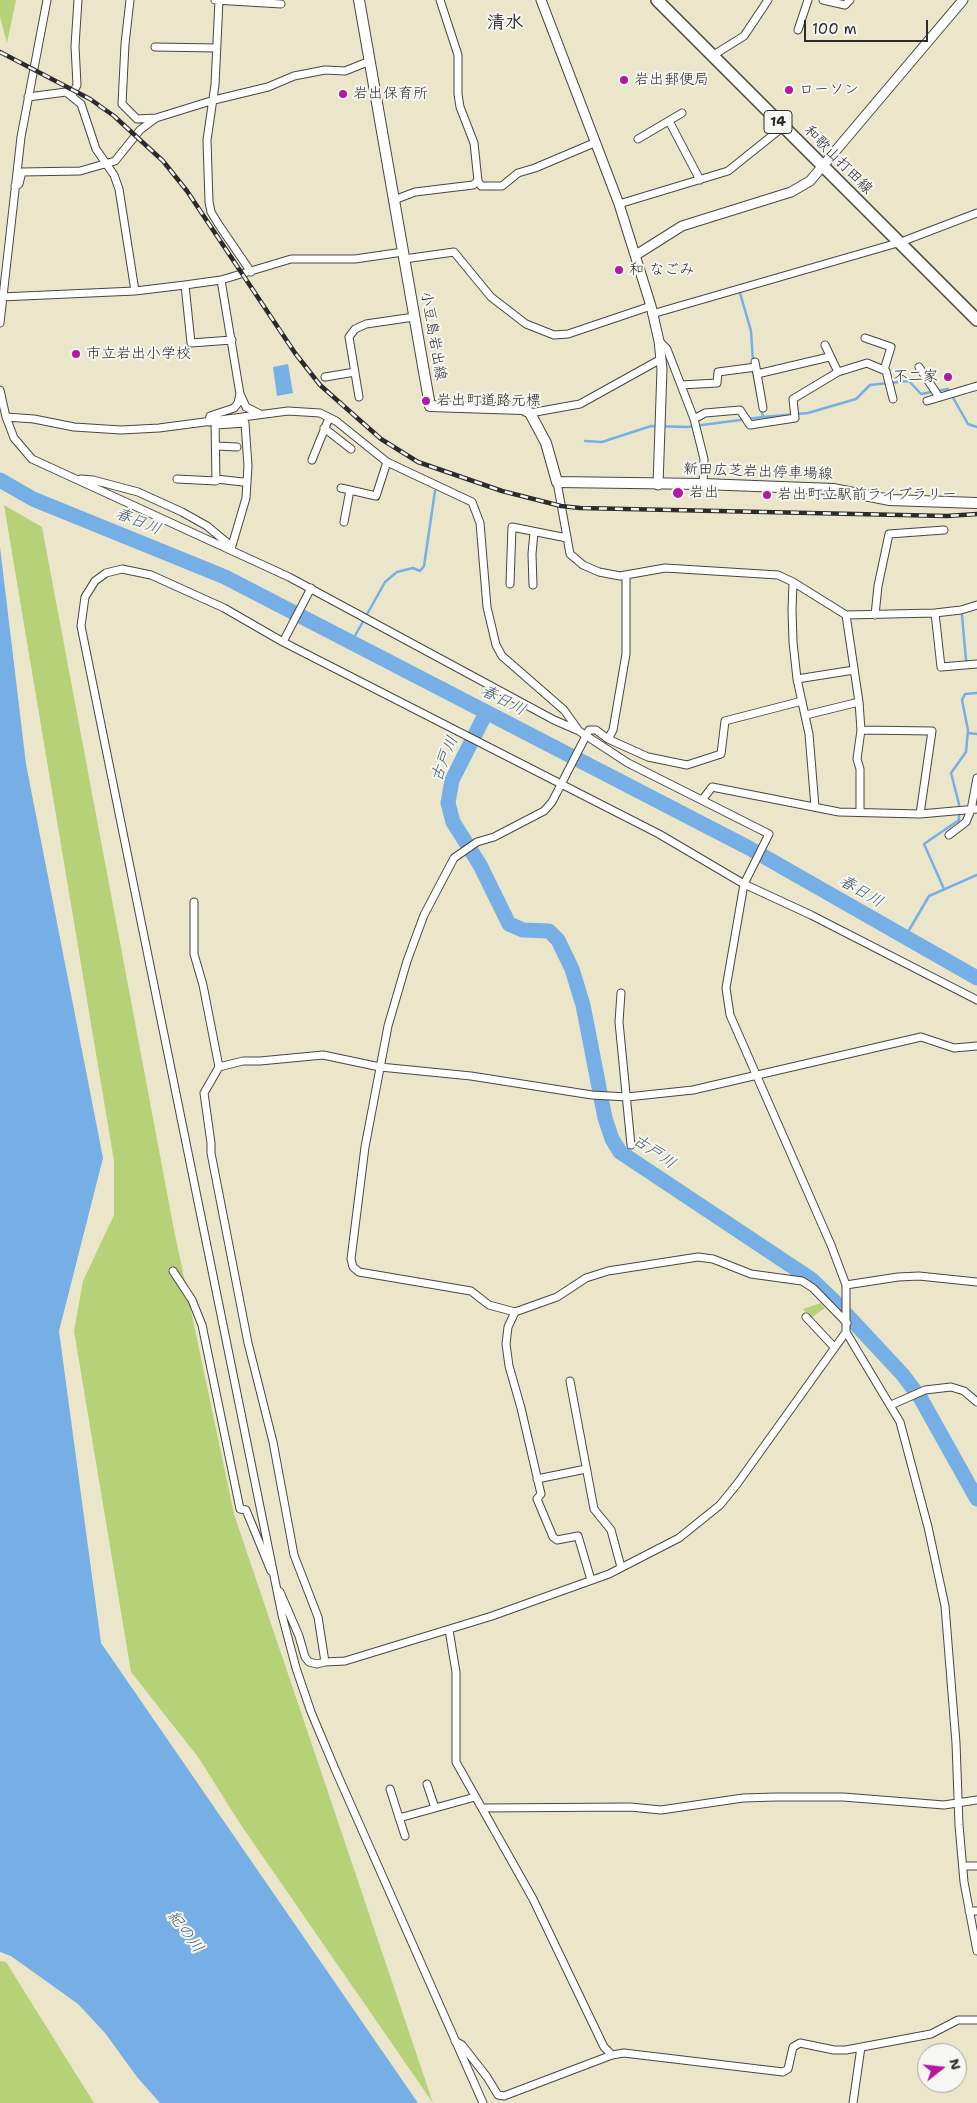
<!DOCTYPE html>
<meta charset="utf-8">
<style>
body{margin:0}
#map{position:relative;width:977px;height:2103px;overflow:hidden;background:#ebe6ca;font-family:"Shantell Sans",sans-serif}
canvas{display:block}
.north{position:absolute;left:917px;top:2043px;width:50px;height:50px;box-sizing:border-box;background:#f6f6f2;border:1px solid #a5a5a2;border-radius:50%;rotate:74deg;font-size:14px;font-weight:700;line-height:20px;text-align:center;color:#2b2b2b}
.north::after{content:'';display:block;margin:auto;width:18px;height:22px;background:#b5179e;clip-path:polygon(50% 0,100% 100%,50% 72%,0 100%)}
.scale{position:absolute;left:804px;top:20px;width:124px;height:22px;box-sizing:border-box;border:2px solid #2b2b2b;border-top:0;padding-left:6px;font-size:15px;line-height:18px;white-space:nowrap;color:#2b2b2b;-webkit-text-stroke:4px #f6f6f2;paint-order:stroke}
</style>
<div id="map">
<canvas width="977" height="2103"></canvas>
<div class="north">N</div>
<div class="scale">100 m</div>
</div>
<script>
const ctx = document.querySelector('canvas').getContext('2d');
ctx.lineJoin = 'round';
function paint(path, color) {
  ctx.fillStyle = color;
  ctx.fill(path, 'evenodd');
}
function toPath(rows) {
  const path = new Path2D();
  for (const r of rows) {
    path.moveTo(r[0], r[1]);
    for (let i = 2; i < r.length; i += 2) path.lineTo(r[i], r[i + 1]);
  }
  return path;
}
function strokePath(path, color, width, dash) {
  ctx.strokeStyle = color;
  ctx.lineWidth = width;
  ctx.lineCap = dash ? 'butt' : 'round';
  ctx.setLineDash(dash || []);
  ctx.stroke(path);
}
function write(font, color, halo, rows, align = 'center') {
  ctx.font = font + ' "Shantell Sans","Klee One",sans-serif';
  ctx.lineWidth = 4;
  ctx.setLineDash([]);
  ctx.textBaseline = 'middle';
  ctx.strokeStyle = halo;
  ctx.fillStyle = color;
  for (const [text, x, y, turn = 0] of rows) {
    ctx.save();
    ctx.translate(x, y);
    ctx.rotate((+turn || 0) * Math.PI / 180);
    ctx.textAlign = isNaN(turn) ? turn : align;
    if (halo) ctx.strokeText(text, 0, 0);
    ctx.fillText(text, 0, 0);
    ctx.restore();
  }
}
paint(toPath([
 [0,0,16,0,7,43,0,17],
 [4,505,42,527,174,1230,234,1514,433,2103,241,1825,198,1757,131,1672,74,1331,83,1281,114,1215,114,1161],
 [821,1303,825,1308,811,1318,803,1309],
 [0,1961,6,1962,94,2103,0,2103]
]), '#b5d279');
paint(toPath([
 [288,364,293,393,277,396,273,367],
 [0,547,26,764,103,1158,59,1331,101,1643,418,2103,160,2103,137,2077,105,2033,78,2004,11,1956,0,1952]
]), '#76afe6');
strokePath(toPath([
 [740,293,751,331,753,362],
 [753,370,758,397],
 [763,417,808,413,856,399,870,385,909,381,921,394,948,389,968,424,977,427],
 [585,441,602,442,651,426,687,427,763,417,761,409],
 [962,615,966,660,970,663],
 [351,643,385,582,397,572,413,568,420,571,424,566,435,491],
 [968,733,977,734],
 [944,889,924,844,959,820,959,804,951,773,966,752,968,730,962,700,965,694,977,693],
 [905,937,929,896,977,875]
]), '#76afe6', 2.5);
strokePath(toPath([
 [0,480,33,499,225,577,749,848,977,978],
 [486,713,452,780,448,803,453,822,480,865,509,924,523,930,549,931,558,940,572,969,583,1005,605,1118,612,1139,620,1152,811,1279,835,1302,903,1375,921,1399,977,1499]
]), '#76afe6', 15);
const minor = toPath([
 [130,0,125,44,122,104,137,119,156,118],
 [215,0,281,4],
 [219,0,215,85,207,140,209,202,211,212,219,225,251,272],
 [440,0,458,55,458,94,460,107,474,143,478,181],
 [823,0,845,5,850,0],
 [798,30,808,0],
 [155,47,216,48],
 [712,56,744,36,768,0],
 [72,95,77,85,75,46,78,0],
 [28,97,66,92,81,104,96,149,114,175,119,189,135,291],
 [669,121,700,180],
 [638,139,682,113],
 [15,186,19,184,22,172,80,171,115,161,140,130,156,118,214,100,268,87,294,76,325,70,345,71,370,61],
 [394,200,415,192,473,185,478,181,481,186,502,186,518,173,535,168,594,143],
 [619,204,728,171,783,127],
 [404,259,454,252,491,297,526,324,554,335,568,334,651,306],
 [221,280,240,394,246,407,260,414],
 [185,285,191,343,232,340],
 [1,297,135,291,185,285,221,280,291,259,355,259,403,252],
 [652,314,901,242,977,213],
 [0,323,21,137,47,0],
 [865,338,891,347,884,370],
 [659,341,667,349,694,419,704,459,703,484],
 [825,345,838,372],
 [755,362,763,408],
 [919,367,939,397],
 [757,374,829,357],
 [325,377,355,372],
 [681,385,717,383,718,372,756,367],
 [0,390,6,417,14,438,32,459,289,577,554,720,577,730],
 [359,397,349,337,355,329,366,324,414,317],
 [927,401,977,386],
 [530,413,580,404,661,359],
 [6,417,34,419,74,427,121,430,159,428,288,411,320,413,336,421,387,462,472,502,480,523,487,607,496,645,502,656,564,710,579,731,628,763,769,834,744,884,726,988,730,1015,831,1245,846,1285,846,1332,737,1484,720,1505,679,1538,609,1574,492,1616,345,1661,325,1662,318,1617,294,1555,273,1442,248,1343,211,1153,211,1143,204,1093,219,1067,203,985,194,954,194,902],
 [694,419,705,413,740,410,750,425,795,418,793,399,838,372,867,363,886,371,893,399],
 [209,422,210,416,234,408,238,403,240,394],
 [216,425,245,423,248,466,246,498,231,549],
 [324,428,351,449],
 [216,446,237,447],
 [312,460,329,418],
 [81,479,93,480,138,492,182,512,207,526,231,546],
 [177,479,216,481,215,421],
 [216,479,243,482],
 [557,482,570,554,583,565,599,572,620,576,665,568,778,575,793,582,846,615,935,613,961,610,977,605],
 [341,488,376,496,387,462],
 [344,522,350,490],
 [626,575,626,654,613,730,608,739,596,730,589,730,552,802,544,811,494,837,477,842,454,858,424,915,407,961,388,1026,365,1147,351,1259,353,1267,359,1272,471,1291,489,1305,515,1312,557,1297,586,1278,608,1271,698,1257,713,1259,751,1274,802,1281,813,1288,847,1323],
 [793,582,792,610,793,642,797,679,809,734,815,807],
 [510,584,512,527,567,538],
 [533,585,532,554,534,532],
 [935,613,941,667,977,664],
 [846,615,859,702,861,730,857,759,860,769,860,812],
 [875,615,878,586,889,534,944,530],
 [283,642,311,588],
 [797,679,854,670],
 [806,715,859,702],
 [861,730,932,731,920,814],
 [608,739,648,757,687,765,721,754,725,721,802,701],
 [703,799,712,787,839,812,920,814,977,809],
 [949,835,966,822,971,810,977,778],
 [621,993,619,1022,631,1145],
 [219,1067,243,1061,260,1061,323,1055,380,1067,471,1076,592,1095,627,1097,693,1090,921,1037,954,1048,977,1046],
 [173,1271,192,1300,202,1325,240,1509,246,1510,271,1571],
 [846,1285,898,1277,919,1276,977,1282],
 [515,1312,508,1327,506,1344,509,1366,521,1408,541,1494,537,1499,553,1537,557,1540,578,1536,591,1580],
 [806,1317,834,1347],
 [846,1332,900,1422,928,1527,945,1606,956,1743,959,1825,964,1882,977,1951],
 [570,1381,594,1509,611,1530,621,1567],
 [891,1405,925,1390,951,1387,964,1391,977,1402],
 [537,1479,586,1469],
 [280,1592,299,1636,305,1657,309,1662,317,1664,325,1662],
 [449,1630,456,1672,456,1762,533,1899,604,2047,612,2055],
 [427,1784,435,1808],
 [390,1789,405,1836],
 [482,1808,630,1807,661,1810,743,1798,776,1797,843,1797,944,1805,977,1800],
 [399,1818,475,1797],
 [963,1866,977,1866],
 [969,1911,977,1911],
 [455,2041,462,2045,487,2077,498,2095,504,2096,612,2055,624,2053,783,2072,788,2069,793,2047,800,2043,834,2050,846,2050,931,2034,958,2020,977,2020],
 [483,2103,335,1769,311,1712,296,1668,282,1615,81,626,85,597,95,581,106,573,122,569,151,575,224,608,283,642,659,834,744,884,811,915,977,1000],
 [853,2103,861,2047]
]);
const tertiary = toPath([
 [541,0,619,204,651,306,659,341,662,369,658,485],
 [636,255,682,226,791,192,810,181,963,0]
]);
const secondary = toPath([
 [359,0,430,406,523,409,530,413,546,443,557,482,703,484,833,489,890,500,977,503]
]);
const primary = toPath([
 [657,0,977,320]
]);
strokePath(minor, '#484743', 9);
strokePath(tertiary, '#484743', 11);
strokePath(secondary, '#484743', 12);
strokePath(primary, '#484743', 14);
strokePath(minor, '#fff', 7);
strokePath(tertiary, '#fff', 9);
strokePath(secondary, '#fff', 10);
strokePath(primary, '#fff', 11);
const rail = toPath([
 [0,52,90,99,114,116,163,161,187,191,295,353,320,385,381,439,418,462,502,491,561,506,580,508,947,516,977,514]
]);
strokePath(rail, '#2b2b2b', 4.5);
strokePath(rail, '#f6f6f2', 2.5, [8]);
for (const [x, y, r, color] of [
 [624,80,5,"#b5179e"],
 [789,90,5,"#b5179e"],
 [343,94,5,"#b5179e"],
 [619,270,5,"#b5179e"],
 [76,354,5,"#b5179e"],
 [948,377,5,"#b5179e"],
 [426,401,5,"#b5179e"],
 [678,493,6,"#b5179e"],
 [767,495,5,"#b5179e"]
]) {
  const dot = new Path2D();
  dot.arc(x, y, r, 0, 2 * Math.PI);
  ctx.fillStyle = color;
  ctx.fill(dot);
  strokePath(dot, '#f6f6f2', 2);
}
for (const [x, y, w] of [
 [778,122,28]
]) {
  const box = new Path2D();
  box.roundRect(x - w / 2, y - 11.5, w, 23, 4);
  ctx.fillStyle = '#f6f6f2';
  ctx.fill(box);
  strokePath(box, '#2b2b2b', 1);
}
write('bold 14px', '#2b2b2b', null, [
 ["14",778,122]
]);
write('15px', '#2b2b2b', '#f6f6f2', [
 ["岩出郵便局",634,80],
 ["ローソン",799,90],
 ["岩出保育所",353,94],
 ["和 なごみ",629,270],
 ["市立岩出小学校",86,354],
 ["不二家",938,377,"right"],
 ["岩出町道路元標",436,401],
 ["岩出",689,493],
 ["岩出町立駅前ライブラリー",777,495]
], 'left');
write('15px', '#2b2b2b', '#f6f6f2', [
 ["和歌山打田線",838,160,45],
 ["小豆島岩出線",433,336,80],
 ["新田広芝岩出停車場線",758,472,2]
]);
write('italic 16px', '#45596c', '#f6f6f2', [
 ["春日川",138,522,22],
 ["春日川",503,701,27],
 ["古戸川",445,759,-68],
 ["春日川",861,892,30],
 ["古戸川",654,1152,35],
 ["紀の川",185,1932,53]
]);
write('bold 18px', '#2b2b2b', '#f6f6f2', [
 ["清水",505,23]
]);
</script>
